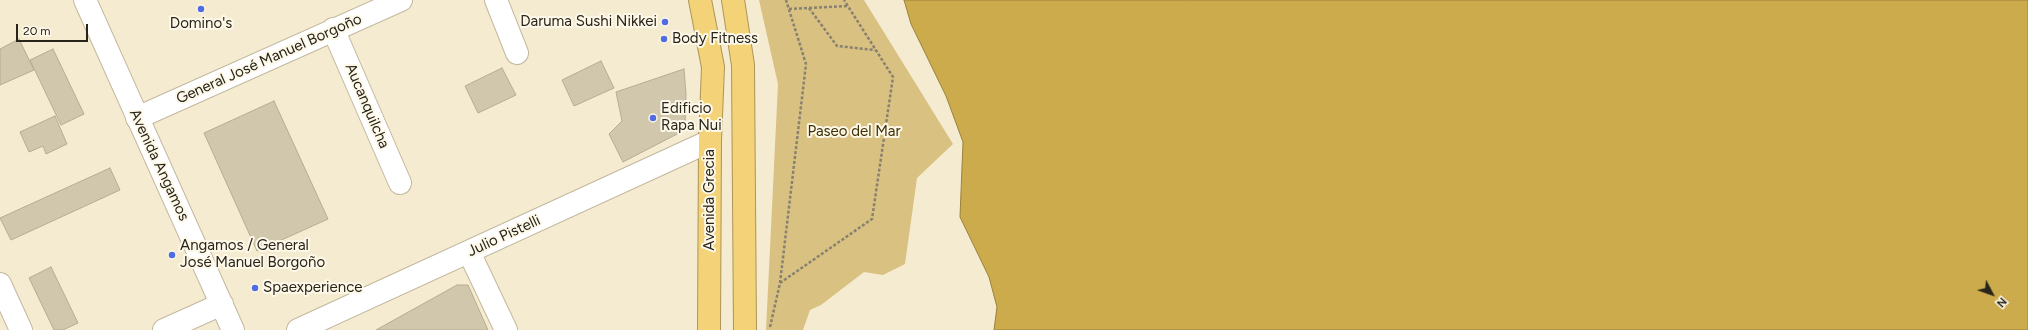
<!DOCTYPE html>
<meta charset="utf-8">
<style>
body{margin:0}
#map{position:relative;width:2028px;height:330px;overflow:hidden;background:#f5ebd0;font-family:Figtree,sans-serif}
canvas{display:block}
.north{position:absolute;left:1972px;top:274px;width:40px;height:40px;-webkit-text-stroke:3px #fef8e8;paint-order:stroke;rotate:131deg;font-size:11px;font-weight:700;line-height:16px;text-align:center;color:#27241a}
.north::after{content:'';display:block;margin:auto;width:14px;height:18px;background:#27241a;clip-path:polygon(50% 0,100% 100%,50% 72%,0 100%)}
.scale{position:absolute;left:16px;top:24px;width:72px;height:18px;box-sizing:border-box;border:2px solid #27241a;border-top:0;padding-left:5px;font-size:12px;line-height:14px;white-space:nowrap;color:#27241a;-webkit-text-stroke:3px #fef8e8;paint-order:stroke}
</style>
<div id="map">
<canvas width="2028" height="330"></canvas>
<div class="north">N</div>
<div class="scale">20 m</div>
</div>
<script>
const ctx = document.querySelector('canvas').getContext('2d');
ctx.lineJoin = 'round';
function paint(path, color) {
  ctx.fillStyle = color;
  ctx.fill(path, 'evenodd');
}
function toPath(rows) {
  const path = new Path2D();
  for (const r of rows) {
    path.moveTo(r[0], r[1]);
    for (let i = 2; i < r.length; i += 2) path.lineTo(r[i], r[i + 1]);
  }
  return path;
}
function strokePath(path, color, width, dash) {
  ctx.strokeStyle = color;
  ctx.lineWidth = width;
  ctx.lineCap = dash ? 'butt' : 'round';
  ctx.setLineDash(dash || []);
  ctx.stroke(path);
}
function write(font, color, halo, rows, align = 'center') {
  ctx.font = font + ' Figtree,sans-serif';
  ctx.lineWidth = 4;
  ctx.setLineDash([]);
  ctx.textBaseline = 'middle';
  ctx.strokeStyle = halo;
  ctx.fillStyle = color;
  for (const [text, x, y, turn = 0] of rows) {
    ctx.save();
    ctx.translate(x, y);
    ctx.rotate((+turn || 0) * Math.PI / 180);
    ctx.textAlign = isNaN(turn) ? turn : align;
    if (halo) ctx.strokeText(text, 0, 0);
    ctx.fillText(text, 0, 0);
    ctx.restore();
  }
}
paint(toPath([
 [759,0,864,0,953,144,917,178,905,264,883,275,864,272,821,305,810,310,803,330,766,330,778,84]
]), '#d9c181');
const water = toPath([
 [904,0,2028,0,2028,330,994,330,997,307,989,277,960,217,963,142,946,96,911,24,904,0]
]);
paint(water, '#ccab4c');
strokePath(water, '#9a823d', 1);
const building = toPath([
 [19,39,34,70,0,85,0,49,19,39],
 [53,49,84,114,61,125,30,60,53,49],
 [601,61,614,88,574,106,562,80,601,61],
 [502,68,516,95,478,113,465,86,502,68],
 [684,69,686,94,685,126,679,133,623,162,609,134,622,121,616,92,684,69],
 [274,101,328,219,257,251,204,133,274,101],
 [55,116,67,144,46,154,43,146,29,152,20,132,55,116],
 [110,168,120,190,11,240,0,218,110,168],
 [51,267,78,323,63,330,54,330,29,278,51,267],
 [457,285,468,285,488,330,376,330,457,285]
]);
paint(building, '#d1c7ad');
strokePath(building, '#b6ac93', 1);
const street = toPath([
 [496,0,517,53],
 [333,29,400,183],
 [137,118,401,0],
 [469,252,506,330],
 [0,284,21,330],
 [298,330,710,141]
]);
const secondary = toPath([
 [85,0,233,330],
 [164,330,222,304]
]);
const highway = toPath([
 [700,0,713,67,710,141,709,330],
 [733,0,743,65,745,330]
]);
strokePath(street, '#c2b89e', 24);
strokePath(secondary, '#c2b89e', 24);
strokePath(highway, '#ac9557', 24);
strokePath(toPath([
 [809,8,837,46,875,50],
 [789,9,848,6],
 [780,283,872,219,893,77,844,0],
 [770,327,780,283,806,64,786,0]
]), '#87816f', 2.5, [3, 2]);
strokePath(street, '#fff', 22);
strokePath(secondary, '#fff', 22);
strokePath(highway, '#f3d278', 22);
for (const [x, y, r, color] of [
 [201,9,4,"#506ce1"],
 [665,22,4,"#506ce1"],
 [664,39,4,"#506ce1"],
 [653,118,4,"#506ce1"],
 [172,255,4,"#506ce1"],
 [255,288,4,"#506ce1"]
]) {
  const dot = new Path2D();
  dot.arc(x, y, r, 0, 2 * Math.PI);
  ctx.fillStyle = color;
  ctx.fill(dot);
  strokePath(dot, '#fef8e8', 1.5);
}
write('15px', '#27241a', '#fef8e8', [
 ["Daruma Sushi Nikkei",657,22,"right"],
 ["Domino's",201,24,"center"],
 ["Body Fitness",672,39],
 ["Edificio",661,109],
 ["Rapa Nui",661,126],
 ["Angamos / General",180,246],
 ["José Manuel Borgoño",180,263],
 ["Spaexperience",263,288]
], 'left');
write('15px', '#27241a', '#fef8e8', [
 ["General José Manuel Borgoño",269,59,-24],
 ["Aucanquilcha",367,106,67],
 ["Avenida Angamos",159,165,65],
 ["Avenida Grecia",710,200,-90],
 ["Julio Pistelli",504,236,-25]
]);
write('15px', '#3e3006', '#fef8e8', [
 ["Paseo del Mar",854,132]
]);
</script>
